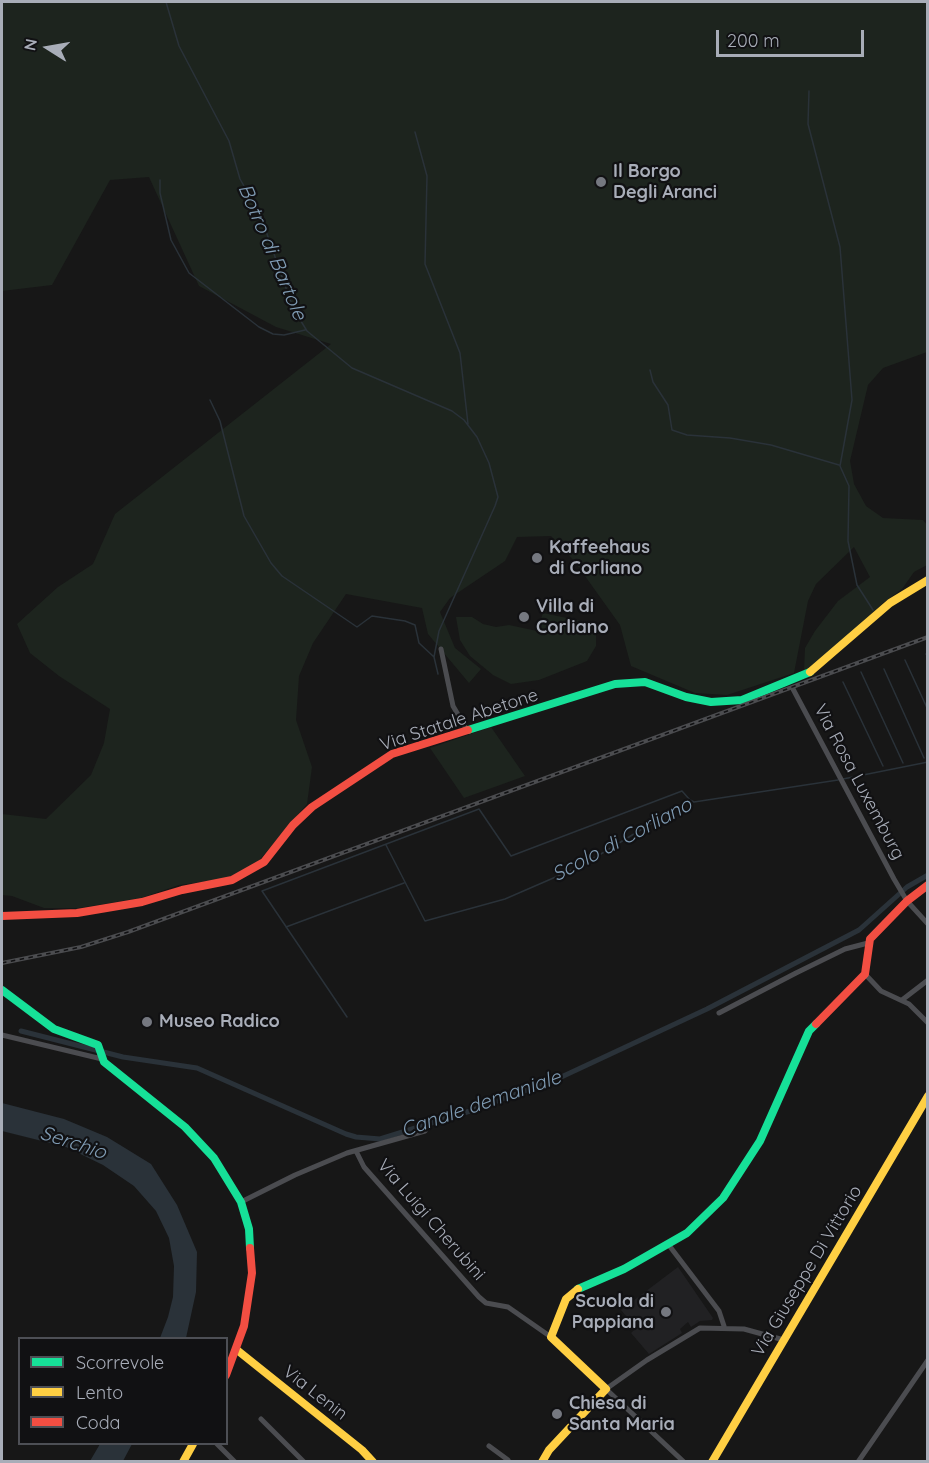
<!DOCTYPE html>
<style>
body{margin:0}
#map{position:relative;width:929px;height:1463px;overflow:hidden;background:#171717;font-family:Quicksand,sans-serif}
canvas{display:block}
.frame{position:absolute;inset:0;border:3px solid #a8adb8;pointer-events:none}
.legend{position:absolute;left:18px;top:1337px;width:210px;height:108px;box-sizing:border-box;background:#111113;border:2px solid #4d4f55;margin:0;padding:8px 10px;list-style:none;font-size:18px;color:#a8adb8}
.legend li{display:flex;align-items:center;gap:12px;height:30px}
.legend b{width:30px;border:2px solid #4d4f55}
.north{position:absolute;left:18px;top:18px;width:60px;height:60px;-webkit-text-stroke:4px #111113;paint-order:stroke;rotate:281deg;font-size:16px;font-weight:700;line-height:24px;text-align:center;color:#a8adb8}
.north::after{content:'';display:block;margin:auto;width:21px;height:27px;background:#a8adb8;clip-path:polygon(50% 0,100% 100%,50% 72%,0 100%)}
.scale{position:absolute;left:716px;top:30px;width:148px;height:27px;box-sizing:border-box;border:3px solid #a8adb8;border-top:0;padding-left:8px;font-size:18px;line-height:21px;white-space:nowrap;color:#a8adb8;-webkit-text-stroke:4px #111113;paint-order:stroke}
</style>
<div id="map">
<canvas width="929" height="1463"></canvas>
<div class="frame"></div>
<ul class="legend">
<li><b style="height:8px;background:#16e098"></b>Scorrevole</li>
<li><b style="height:8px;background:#ffcf43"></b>Lento</li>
<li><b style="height:8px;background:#f24e42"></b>Coda</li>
</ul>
<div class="north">N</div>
<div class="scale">200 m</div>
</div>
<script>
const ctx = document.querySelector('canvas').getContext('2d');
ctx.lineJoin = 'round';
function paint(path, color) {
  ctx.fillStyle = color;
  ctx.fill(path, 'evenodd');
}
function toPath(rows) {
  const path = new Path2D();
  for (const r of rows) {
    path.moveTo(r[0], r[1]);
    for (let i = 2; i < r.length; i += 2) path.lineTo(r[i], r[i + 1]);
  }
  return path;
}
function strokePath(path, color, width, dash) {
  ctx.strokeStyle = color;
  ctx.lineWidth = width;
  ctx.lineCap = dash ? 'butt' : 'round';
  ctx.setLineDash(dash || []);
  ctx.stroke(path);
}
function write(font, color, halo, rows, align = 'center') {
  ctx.font = font + ' Quicksand,sans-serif';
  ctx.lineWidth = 4.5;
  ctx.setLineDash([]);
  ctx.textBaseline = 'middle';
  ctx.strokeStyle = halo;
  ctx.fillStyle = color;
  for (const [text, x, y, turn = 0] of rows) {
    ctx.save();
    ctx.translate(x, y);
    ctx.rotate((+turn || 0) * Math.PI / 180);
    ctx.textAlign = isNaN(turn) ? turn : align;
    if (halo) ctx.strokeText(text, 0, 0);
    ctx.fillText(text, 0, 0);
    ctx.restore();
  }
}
paint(toPath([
 [678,1267,713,1318,712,1320,700,1321,691,1327,688,1322,680,1329,682,1333,649,1354,631,1333,636,1328,621,1310]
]), '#212123');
paint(toPath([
 [2,2,927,2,927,352,883,368,868,385,850,461,854,484,866,506,883,518,923,520,927,525,927,565,914,572,902,589,883,603,826,656,804,671,805,648,815,631,838,601,870,577,854,547,816,584,808,601,794,673,727,695,695,693,631,666,620,625,575,562,551,536,517,537,505,561,450,598,440,612,455,648,481,669,469,683,428,634,422,608,346,594,313,643,299,676,296,720,312,767,307,804,257,863,225,879,179,885,141,898,79,908,44,908,12,896,2,895,2,814,46,819,91,775,104,743,110,709,59,676,30,653,17,624,58,587,93,564,115,514,331,344,276,327,199,286,149,177,110,180,52,285,2,291],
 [543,613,591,623,596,630,596,646,587,661,539,680,511,684,493,675,470,656,460,640,456,617,472,617,483,624,496,627,509,625,537,631],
 [491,727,525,776,464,798,430,748]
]), '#1d241e');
paint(toPath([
 [2,1103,64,1119,107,1137,151,1164,177,1205,197,1252,196,1292,186,1338,160,1338,168,1317,173,1297,174,1266,169,1238,156,1211,134,1186,103,1165,66,1147,2,1131],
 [100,1444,132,1444,123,1461,90,1461]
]), '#2a3239');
strokePath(toPath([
 [166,2,179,46,229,141,240,179,260,214,293,308,307,331,352,368,452,411,464,420,477,437,489,463,498,497,495,506,439,631,434,657],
 [809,91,808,124,840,247,852,400,840,466,849,486,848,541,857,585,873,610],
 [415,132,427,176,425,264,460,353,468,424],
 [160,180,160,193,171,240,189,273,259,327,273,334,284,335,305,330],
 [650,370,653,382,668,405,672,430,687,435,730,438,771,445,839,465],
 [210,400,220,421,244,516,271,563,282,576,357,627,372,616,405,621,415,625,419,643,434,657,438,674],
 [926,654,928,656],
 [905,660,928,710],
 [884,669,924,758],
 [861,672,903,763],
 [843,682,883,766],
 [843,779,928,762],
 [386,845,425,921,505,899,581,866,690,800,694,802,838,780],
 [286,927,404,883],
 [347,1017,262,891,479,809,511,856,682,791,690,800]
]), '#2a3239', 1.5);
strokePath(toPath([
 [21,1031,123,1057,197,1068,346,1134,356,1137,380,1139,470,1111,557,1079,707,1009,859,930,907,887,928,875]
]), '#2a3239', 5);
strokePath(toPath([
 [441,649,453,706,467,730],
 [793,689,894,879,907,901,928,924],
 [865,974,881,991,909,1004,928,1023],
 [902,1000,928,980],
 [719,1013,796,973,845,949,868,943],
 [2,1035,102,1059],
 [356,1151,364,1167,479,1297,486,1303,508,1307,551,1337],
 [241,1202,295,1175,347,1153,425,1131],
 [668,1244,719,1311,724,1326],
 [261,1419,304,1462],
 [217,1444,235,1462],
 [489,1446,508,1460,506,1462],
 [684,1462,606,1389,647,1360,700,1328,744,1329,784,1340],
 [858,1462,928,1360]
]), '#4b4c50', 5);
strokePath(toPath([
 [468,730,615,684,645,682,686,697,711,702,742,700,810,672],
 [2,990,54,1029,98,1045,104,1062,185,1127,214,1158,241,1202,249,1229,250,1248],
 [578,1289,624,1269,687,1233,723,1198,760,1141,809,1031,816,1024]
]), '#16e098', 8);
strokePath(toPath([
 [810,672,890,603,928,580],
 [237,1350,362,1450,373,1462],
 [183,1462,193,1444],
 [542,1462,549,1450,606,1389,551,1337,566,1299,578,1289],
 [712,1462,928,1096]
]), '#ffcf43', 8);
strokePath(toPath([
 [2,916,77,913,142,902,182,890,232,880,264,862,293,825,312,807,392,754,468,730],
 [816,1024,865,974,870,939,907,901,928,885],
 [226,1375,244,1326,252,1273,250,1248]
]), '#f24e42', 8);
const rail = toPath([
 [2,963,81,947,128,932,928,637]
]);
strokePath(rail, '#4b4c4f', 4);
strokePath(rail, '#111113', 1.5, [4.5]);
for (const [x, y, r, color] of [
 [601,182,6,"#757880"],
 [537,558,6,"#757880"],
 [524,617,6,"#757880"],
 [147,1022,6,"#757880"],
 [666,1312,6,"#757880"],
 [557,1414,6,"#757880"]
]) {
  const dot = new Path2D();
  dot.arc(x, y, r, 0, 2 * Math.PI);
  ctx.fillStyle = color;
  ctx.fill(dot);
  strokePath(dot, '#111113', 2);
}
write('bold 18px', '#a8adb8', '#111113', [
 ["Il Borgo",613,172],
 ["Degli Aranci",613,193],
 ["Kaffeehaus",549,548],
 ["di Corliano",549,569],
 ["Villa di",536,607],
 ["Corliano",536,628],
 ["Museo Radico",159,1022],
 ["Scuola di",654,1302,"right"],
 ["Pappiana",654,1323,"right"],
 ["Chiesa di",569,1404],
 ["Santa Maria",569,1425]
], 'left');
write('18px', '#a8adb8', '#111113', [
 ["Via Statale Abetone",459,720,-18],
 ["Via Rosa Luxemburg",859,782,62],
 ["Via Luigi Cherubini",431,1220,49],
 ["Via Giuseppe Di Vittorio",807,1271,-59],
 ["Via Lenin",315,1393,38]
]);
write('italic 20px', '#7f9bb3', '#111113', [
 ["Botro di Bartole",272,252,67],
 ["Scolo di Corliano",622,840,-28],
 ["Canale demaniale",481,1104,-19],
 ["Serchio",73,1143,18]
]);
</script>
